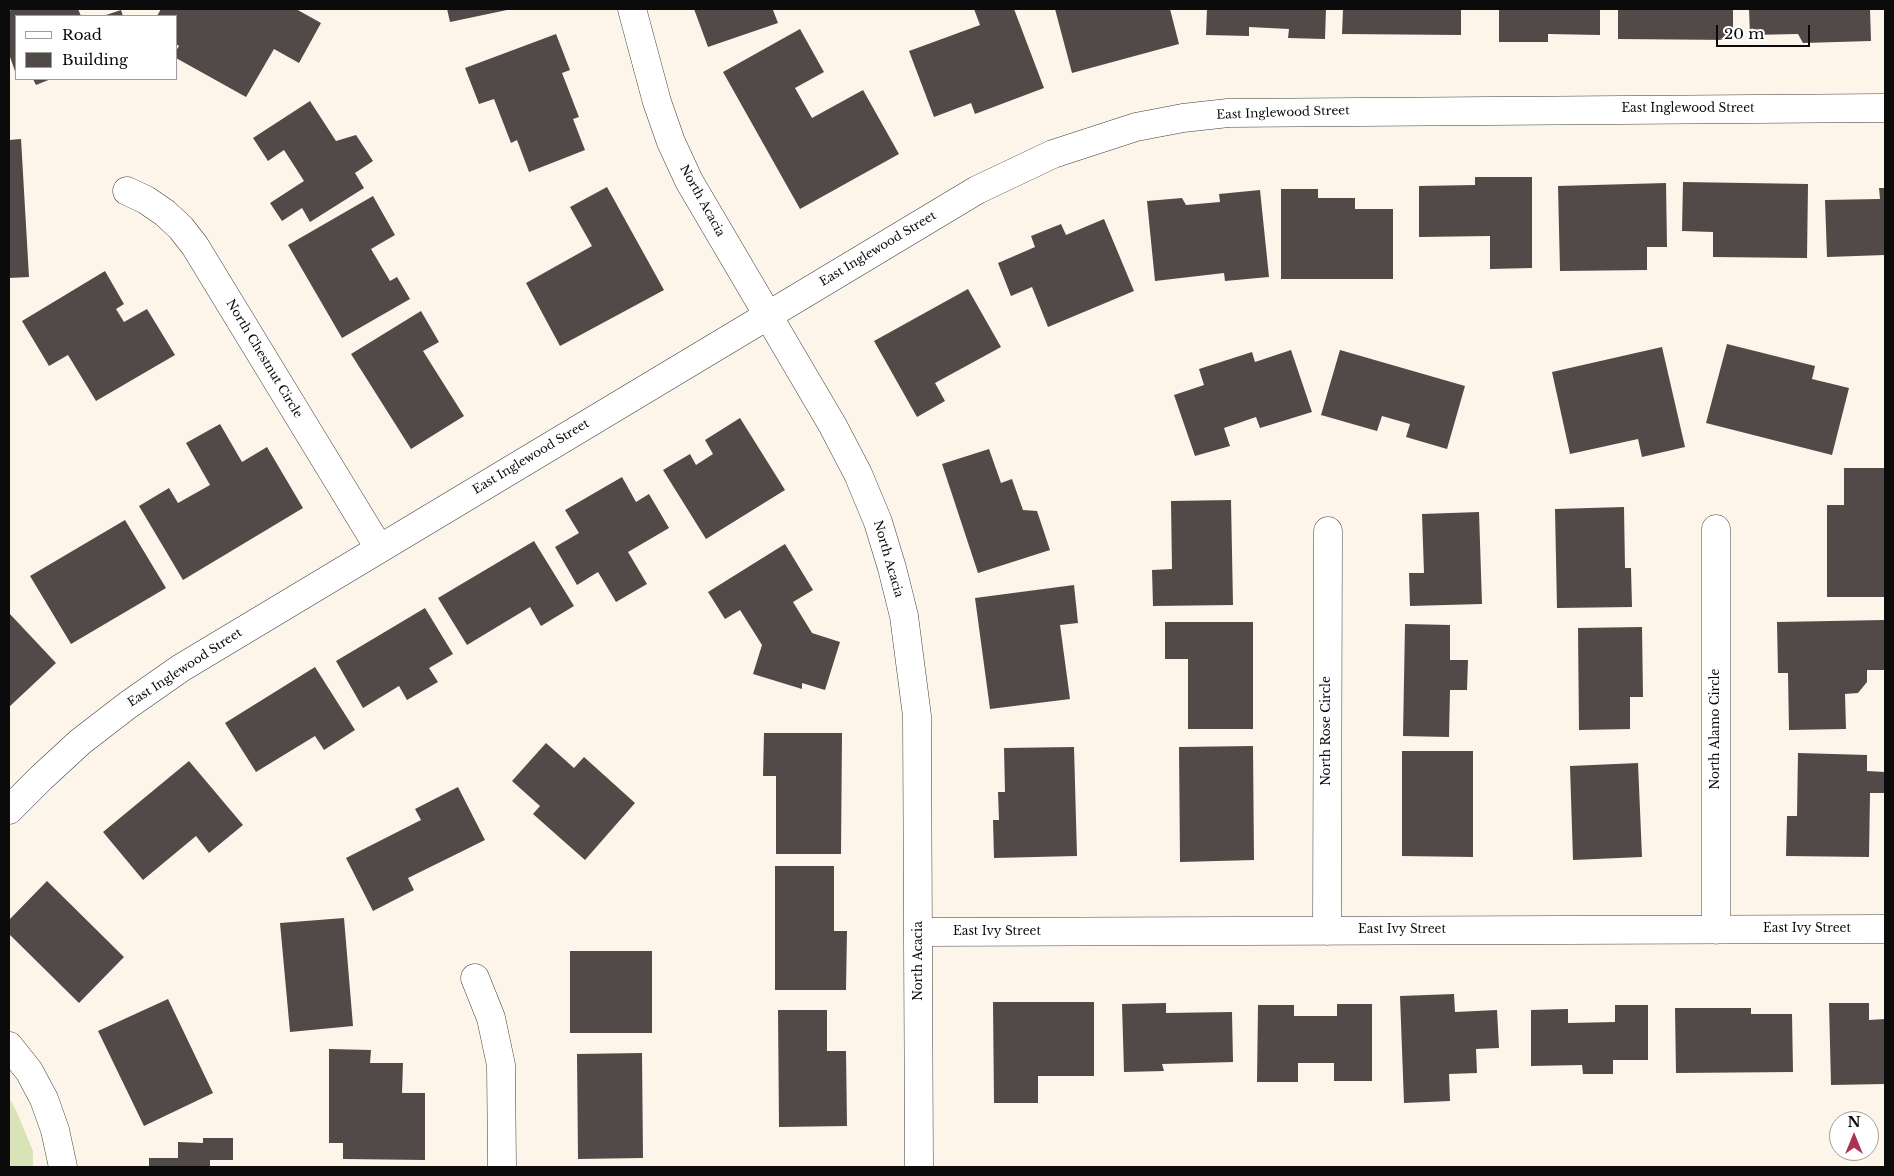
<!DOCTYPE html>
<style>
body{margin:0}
#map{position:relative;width:1894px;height:1176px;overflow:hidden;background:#fdf5ea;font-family:"Libre Baskerville",serif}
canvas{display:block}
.frame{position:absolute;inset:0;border:10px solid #0b0b0b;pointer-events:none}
.legend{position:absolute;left:15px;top:15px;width:162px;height:65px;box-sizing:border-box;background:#fff;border:1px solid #9d9d9d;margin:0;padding:6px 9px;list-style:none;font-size:15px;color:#0b0b0b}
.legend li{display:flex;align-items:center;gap:10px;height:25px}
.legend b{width:25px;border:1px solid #9d9d9d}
.north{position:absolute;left:1829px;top:1111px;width:50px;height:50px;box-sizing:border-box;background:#fff;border:1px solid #9d9d9d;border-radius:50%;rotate:0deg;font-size:14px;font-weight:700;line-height:20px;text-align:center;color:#0b0b0b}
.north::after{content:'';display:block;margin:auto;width:18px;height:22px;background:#aa3353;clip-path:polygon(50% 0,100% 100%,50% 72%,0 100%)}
.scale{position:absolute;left:1716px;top:25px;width:94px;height:22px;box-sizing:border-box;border:2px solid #0b0b0b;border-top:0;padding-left:6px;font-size:15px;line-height:18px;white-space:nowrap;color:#0b0b0b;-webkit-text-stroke:4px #fff;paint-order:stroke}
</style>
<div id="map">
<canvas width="1894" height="1176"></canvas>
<div class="frame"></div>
<ul class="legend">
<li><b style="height:6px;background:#fff"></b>Road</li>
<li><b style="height:14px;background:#524a48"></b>Building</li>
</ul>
<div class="north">N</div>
<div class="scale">20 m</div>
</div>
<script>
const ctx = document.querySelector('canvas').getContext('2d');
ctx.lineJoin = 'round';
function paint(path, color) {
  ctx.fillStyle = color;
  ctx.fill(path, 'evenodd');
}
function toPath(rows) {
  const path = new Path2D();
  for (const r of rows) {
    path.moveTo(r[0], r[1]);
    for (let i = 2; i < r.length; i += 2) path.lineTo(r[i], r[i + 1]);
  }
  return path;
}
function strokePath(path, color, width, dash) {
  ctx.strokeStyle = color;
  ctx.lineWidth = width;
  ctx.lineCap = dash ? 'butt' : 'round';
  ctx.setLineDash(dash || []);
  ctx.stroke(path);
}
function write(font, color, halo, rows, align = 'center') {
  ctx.font = font + ' "Libre Baskerville",serif';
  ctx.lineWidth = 5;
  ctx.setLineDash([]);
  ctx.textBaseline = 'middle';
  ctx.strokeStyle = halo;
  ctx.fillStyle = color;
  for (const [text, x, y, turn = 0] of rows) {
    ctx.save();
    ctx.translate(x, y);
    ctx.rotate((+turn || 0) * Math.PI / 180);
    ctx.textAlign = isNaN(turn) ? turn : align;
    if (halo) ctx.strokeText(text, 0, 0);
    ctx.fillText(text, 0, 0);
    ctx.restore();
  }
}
paint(toPath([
 [9,1098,16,1110,33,1151,33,1167,9,1167]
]), '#d8e3b8');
paint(toPath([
 [14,9,78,9,81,16,16,16,16,74,9,54,9,11],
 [161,9,296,9,321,23,299,63,274,49,246,97,176,58,176,51,179,46,176,44,176,16,157,16],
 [447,9,507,9,507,10,450,22],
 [694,9,777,9,773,10,778,23,708,47],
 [974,9,1014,9,1044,88,975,114,971,103,934,117,909,51,980,25],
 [1055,9,1170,9,1179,44,1072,73],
 [1207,9,1326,9,1325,39,1288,38,1289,29,1249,27,1249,36,1206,35],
 [1343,9,1461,9,1461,35,1342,34],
 [1499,9,1600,9,1600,35,1548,34,1548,42,1499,42],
 [1618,9,1733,9,1733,40,1618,39],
 [1749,9,1870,9,1871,41,1803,43,1798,34,1750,35],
 [121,10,123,16,103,16],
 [800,29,824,72,795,88,812,118,863,90,899,154,800,209,723,72],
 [556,34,570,70,562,73,579,117,573,119,585,150,529,172,517,140,511,143,494,99,479,104,465,68],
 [33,79,51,79,36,85],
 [310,101,336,141,356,135,373,161,355,173,364,188,310,222,302,208,282,221,270,203,304,181,284,150,268,161,253,138],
 [21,139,29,277,9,278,9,140],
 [1475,177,1532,177,1532,268,1490,269,1490,236,1419,237,1419,186,1475,185],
 [1683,182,1808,184,1807,258,1713,257,1713,232,1682,231],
 [1666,183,1667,247,1647,247,1647,270,1560,271,1558,186],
 [607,187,664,290,560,346,526,283,592,246,570,207],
 [1879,188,1885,188,1885,255,1827,257,1825,200,1880,199],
 [1281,189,1318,189,1318,198,1355,198,1355,209,1393,209,1393,279,1281,279],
 [1260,190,1269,277,1225,281,1224,273,1155,281,1147,201,1182,198,1186,205,1220,202,1219,194],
 [373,196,395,235,371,249,390,281,397,277,410,299,342,338,288,245],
 [1104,219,1134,291,1048,327,1032,287,1011,296,998,263,1035,247,1031,236,1061,224,1066,235],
 [105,271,124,304,116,309,124,322,147,309,175,355,96,401,68,355,49,366,22,321],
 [968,289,1001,347,935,383,945,401,917,417,874,341],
 [421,311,439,342,423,351,464,416,411,449,351,354],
 [1727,344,1815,366,1812,379,1849,388,1832,455,1706,423],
 [1662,347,1685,447,1642,457,1638,439,1570,454,1552,372],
 [1291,350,1312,412,1260,428,1256,417,1224,428,1230,446,1195,456,1174,395,1204,385,1199,369,1252,352,1255,362],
 [1340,350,1465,386,1447,449,1406,437,1410,424,1382,416,1377,431,1321,415],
 [740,418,785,490,706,539,663,470,690,454,696,465,713,454,705,440],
 [220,424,242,462,267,447,303,508,183,580,139,506,169,488,178,503,210,485,186,443],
 [989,449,1001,483,1012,479,1023,510,1037,511,1050,550,978,573,942,464],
 [1844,468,1885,468,1885,597,1827,597,1827,505,1844,505],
 [622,477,636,502,649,494,669,528,628,552,647,584,616,602,598,572,577,585,555,547,579,533,565,510],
 [1231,500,1233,605,1153,606,1152,570,1172,569,1171,501],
 [1624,507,1625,568,1631,568,1632,607,1557,608,1555,509],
 [1479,512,1482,604,1410,606,1409,573,1424,573,1422,514],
 [125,520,166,588,71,644,30,576],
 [534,541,574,606,541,626,530,607,467,645,438,598],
 [785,544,813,590,793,602,812,633,840,642,825,690,802,683,802,689,753,674,762,645,740,610,725,619,708,592],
 [1074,585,1078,623,1060,625,1070,699,990,709,975,598],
 [425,608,453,654,429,668,438,682,407,700,399,686,363,708,336,661],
 [9,613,56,663,9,707],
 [1884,620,1885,670,1867,670,1867,682,1858,693,1845,694,1846,729,1789,730,1788,673,1778,673,1777,622],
 [1165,622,1253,622,1253,729,1188,729,1188,659,1165,659],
 [1405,624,1450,625,1450,660,1468,660,1467,690,1450,690,1449,737,1403,736],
 [1642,627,1643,697,1630,697,1630,729,1579,730,1578,628],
 [315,667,355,730,324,750,315,736,256,772,225,723],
 [764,733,842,733,841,854,776,854,776,776,763,776],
 [546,743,574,768,584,757,635,803,585,860,533,814,540,806,512,781],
 [1253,746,1254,860,1180,862,1179,747],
 [1074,747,1077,856,994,858,993,820,999,820,998,792,1005,792,1004,748],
 [1402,751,1473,751,1473,857,1402,856],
 [1798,753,1867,755,1867,771,1885,772,1884,793,1870,793,1869,857,1786,856,1787,816,1797,816],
 [189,761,243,825,209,853,196,836,143,880,103,832],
 [1638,763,1642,857,1573,860,1570,766],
 [458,787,485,840,408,878,414,890,373,911,346,858,421,820,415,809],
 [775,866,834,866,834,931,847,931,846,990,775,990],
 [47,881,124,957,79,1003,9,934,9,920],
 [344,918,353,1026,290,1032,280,923],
 [570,951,652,951,652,1033,570,1033],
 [1454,994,1455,1012,1497,1010,1499,1048,1476,1049,1477,1073,1449,1074,1450,1101,1404,1103,1400,996],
 [168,999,213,1093,144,1126,98,1031],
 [993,1002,1094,1002,1094,1076,1038,1076,1038,1103,994,1103],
 [1166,1003,1166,1013,1232,1012,1233,1062,1162,1064,1164,1071,1124,1072,1122,1004],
 [1829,1003,1869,1003,1869,1020,1885,1019,1885,1084,1831,1085],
 [1337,1004,1372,1004,1372,1081,1334,1081,1334,1063,1298,1063,1298,1082,1257,1082,1258,1005,1294,1005,1294,1016,1337,1016],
 [1615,1005,1648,1005,1648,1060,1613,1060,1613,1074,1583,1074,1582,1065,1531,1066,1531,1010,1568,1009,1568,1023,1615,1022],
 [1675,1008,1751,1008,1751,1014,1792,1014,1793,1072,1676,1073],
 [778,1010,827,1010,827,1051,846,1051,847,1126,779,1127],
 [329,1049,371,1050,370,1063,403,1063,402,1093,425,1093,425,1160,343,1159,343,1143,329,1143],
 [642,1053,643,1158,578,1159,577,1054],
 [203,1138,233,1138,233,1160,210,1160,210,1167,149,1167,149,1158,178,1158,178,1142,203,1143]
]), '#524a48');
const minor = toPath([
 [632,9,657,102,671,142,689,181,833,426,858,474,878,522,892,568,904,616,917,716,919,1167],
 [127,191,146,200,165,213,181,228,195,246,379,548],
 [9,810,41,778,80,742,128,705,181,668,977,190,1053,154,1136,127,1183,118,1228,113,1885,108],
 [1716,930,1716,529],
 [1327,931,1328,531],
 [918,932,1885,929],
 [475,978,491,1018,501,1065,502,1167],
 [9,1046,29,1071,44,1099,55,1130,63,1167]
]);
strokePath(minor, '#3e3e3e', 29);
strokePath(minor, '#fff', 28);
write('12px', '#0b0b0b', '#fff', [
 ["East Inglewood Street",1688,109],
 ["East Inglewood Street",1283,113,-2],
 ["North Acacia",702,201,61],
 ["East Inglewood Street",878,249,-31],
 ["North Chestnut Circle",264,359,59],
 ["East Inglewood Street",531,457,-31],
 ["North Acacia",888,559,74],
 ["East Inglewood Street",185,668,-33],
 ["North Alamo Circle",1716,729,-90],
 ["North Rose Circle",1327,731,-90],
 ["East Ivy Street",1807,929],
 ["East Ivy Street",1402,930],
 ["East Ivy Street",997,932],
 ["North Acacia",919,961,-90]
]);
</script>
